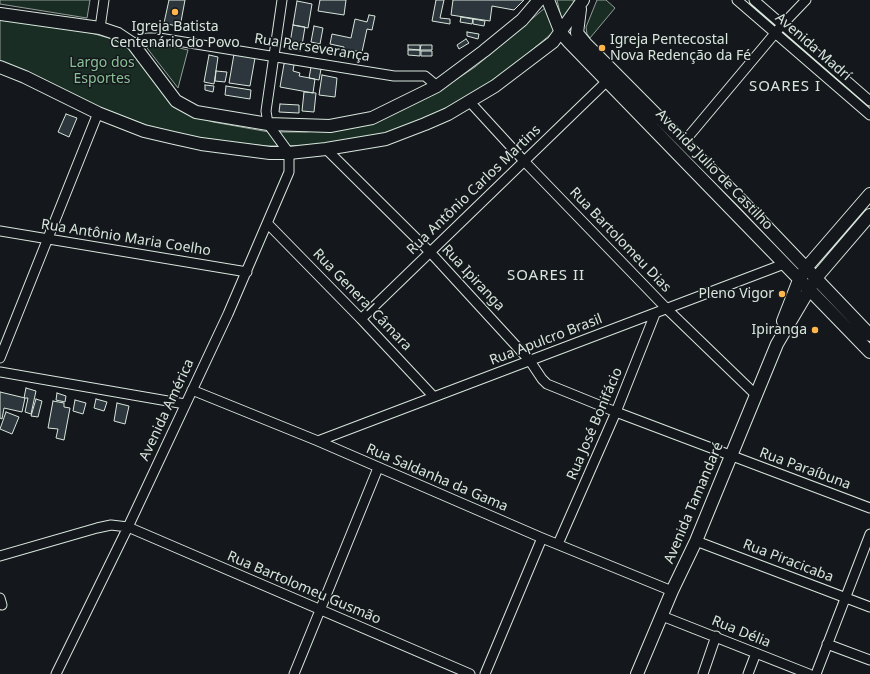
<!DOCTYPE html>
<meta charset="utf-8">
<style>
body{margin:0}
canvas{display:block;background:#14181c}
</style>
<canvas width="870" height="674"></canvas>
<script>
const ctx = document.querySelector('canvas').getContext('2d');
ctx.lineJoin = 'round';
function paint(path, color) {
  ctx.fillStyle = color;
  ctx.fill(path, 'evenodd');
}
function toPath(rows) {
  const path = new Path2D();
  for (const r of rows) {
    path.moveTo(r[0], r[1]);
    for (let i = 2; i < r.length; i += 2) path.lineTo(r[i], r[i + 1]);
  }
  return path;
}
function strokePath(path, color, width, dash) {
  ctx.strokeStyle = color;
  ctx.lineWidth = width;
  ctx.lineCap = dash ? 'butt' : 'round';
  ctx.setLineDash(dash || []);
  ctx.stroke(path);
}
function write(font, color, halo, rows, align = 'center') {
  ctx.font = font + ' "Noto Sans",sans-serif';
  ctx.lineWidth = 3;
  ctx.setLineDash([]);
  ctx.textBaseline = 'middle';
  ctx.strokeStyle = halo;
  ctx.fillStyle = color;
  for (const [text, x, y, turn = 0] of rows) {
    ctx.save();
    ctx.translate(x, y);
    ctx.rotate((+turn || 0) * Math.PI / 180);
    ctx.textAlign = isNaN(turn) ? turn : align;
    if (halo) ctx.strokeText(text, 0, 0);
    ctx.fillText(text, 0, 0);
    ctx.restore();
  }
}
const green = toPath([
 [0,0,90,0,87,18,0,4,0,0],
 [557,0,573,0,575,9,563,25,557,0],
 [597,0,606,0,615,8,590,38,587,34,586,27,597,0],
 [546,7,557,29,490,85,446,109,385,134,323,145,267,146,200,139,175,133,146,125,97,106,0,61,0,18,91,33,116,40,130,50,194,116,213,122,269,132,306,132,332,129,442,89,475,67,546,7],
 [158,43,188,50,178,88,147,48,158,43]
]);
paint(green, '#1a2d24');
strokePath(green, '#939e99', 1);
const building = toPath([
 [169,0,185,0,180,27,164,23,169,0],
 [320,0,346,0,344,15,318,11,320,0],
 [436,0,444,0,440,18,450,19,450,24,432,21,436,0],
 [453,0,524,0,514,10,492,6,490,21,451,15,453,0],
 [297,1,312,4,308,28,293,25,297,1],
 [369,15,375,16,372,30,367,29,362,52,349,50,347,58,342,57,344,47,330,44,332,34,351,38,355,19,367,22,369,15],
 [461,17,473,19,472,24,460,22,461,17],
 [473,19,485,21,484,26,473,24,473,19],
 [293,25,305,27,301,51,289,49,293,25],
 [314,26,323,28,320,44,311,42,314,26],
 [467,32,479,34,478,39,467,36,467,32],
 [466,39,469,43,459,49,457,45,466,39],
 [408,45,420,45,420,50,408,49,408,45],
 [421,45,432,45,432,50,420,50,421,45],
 [408,50,420,50,420,56,408,55,408,50],
 [421,51,432,51,432,56,421,56,421,51],
 [234,54,255,58,250,86,229,83,234,54],
 [209,55,218,57,214,84,204,82,209,55],
 [286,63,294,65,293,71,300,73,299,76,315,79,313,93,280,87,284,64,286,63],
 [311,67,321,69,319,80,309,78,311,67],
 [216,71,227,72,225,82,215,81,216,71],
 [322,75,337,78,335,97,319,95,322,75],
 [205,85,214,86,213,92,205,90,205,85],
 [226,86,251,90,250,99,225,95,226,86],
 [304,92,316,93,314,112,302,111,304,92],
 [280,104,299,105,299,113,279,112,280,104],
 [66,114,77,118,69,137,58,132,66,114],
 [26,388,36,391,31,414,25,412,28,398,24,398,26,388],
 [0,392,25,398,22,412,4,408,2,419,0,418,0,392],
 [57,393,66,396,65,402,56,400,57,393],
 [36,399,42,401,38,417,31,416,36,399],
 [96,399,107,402,104,411,94,408,96,399],
 [75,400,86,403,83,414,73,411,75,400],
 [53,401,64,403,64,407,70,408,64,440,56,438,58,429,48,428,53,401],
 [117,403,129,406,125,424,114,421,117,403],
 [6,412,19,417,12,434,0,429,6,412]
]);
paint(building, '#2c363c');
strokePath(building, '#d8e6dc', 1);
const minor = toPath([
 [737,0,870,115],
 [754,0,870,101],
 [100,28,104,0],
 [133,44,147,38,159,38,394,76,425,76,437,86],
 [469,101,524,161,667,309,755,394],
 [683,143,782,25,806,0],
 [326,149,430,252,530,361,542,379,547,384,616,412,870,508],
 [268,224,361,319,434,397],
 [0,231,247,272],
 [361,319,606,82],
 [0,358,98,113],
 [0,372,185,404],
 [192,390,318,441,542,538,672,591],
 [318,441,784,264],
 [696,541,870,607],
 [558,544,616,412,655,314],
 [0,556,97,528,111,525,128,527,470,674],
 [0,598,2,605],
 [662,616,809,674],
 [827,644,870,660],
 [56,674,128,527,228,314,289,172,289,153,268,124,266,111,282,0],
 [294,674,378,468],
 [485,674,542,538],
 [703,674,716,636],
 [748,674,756,653],
 [816,674,870,534]
]);
const major = toPath([
 [548,0,561,33,569,42,870,352],
 [580,9,577,33,586,44,742,201,870,335],
 [0,14,100,28,118,34,133,44,176,101,196,112,268,124,330,126,372,118,437,86,484,51,522,20,539,0],
 [0,67,25,77,98,113,144,131,174,138,201,144,270,153,289,153,326,149,386,139,425,124,448,114,495,86,553,42,583,0],
 [783,321,799,280,806,268,870,194],
 [637,674,672,591,696,541,777,344,816,278,870,215]
]);
strokePath(minor, '#d8e6dc', 11);
strokePath(major, '#d8e6dc', 14);
strokePath(minor, '#14181c', 9);
strokePath(major, '#14181c', 12);
for (const [x, y, r, color] of [
 [175,12,4,"#ffb74d"],
 [602,48,4,"#ffb74d"],
 [782,294,4,"#ffb74d"],
 [815,330,4,"#ffb74d"]
]) {
  const dot = new Path2D();
  dot.arc(x, y, r, 0, 2 * Math.PI);
  ctx.fillStyle = color;
  ctx.fill(dot);
  strokePath(dot, '#14181c', 1.5);
}
write('14px', '#d8e6dc', '#14181c', [
 ["Igreja Batista",175,27,"center"],
 ["Centenário do Povo",175,43,"center"],
 ["Igreja Pentecostal",610,40,"left"],
 ["Nova Redenção da Fé",610,56,"left"],
 ["Pleno Vigor",774,294],
 ["Ipiranga",807,330]
], 'right');
write('14px', '#d8e6dc', '#14181c', [
 ["Avenida Madrí",813,47,41],
 ["Rua Perseverança",312,48,9],
 ["Avenida Julio de Castilho",714,170,46],
 ["Rua Antônio Carlos Martins",474,190,-44],
 ["Rua Antônio Maria Coelho",126,238,9],
 ["Rua Bartolomeu Dias",620,240,46],
 ["Rua Ipiranga",473,278,47],
 ["Rua General Câmara",362,300,46],
 ["Rua Apulcro Brasil",546,340,-21],
 ["Avenida América",167,410,-65],
 ["Rua José Bonifácio",595,424,-67],
 ["Rua Paraíbuna",805,469,20],
 ["Rua Saldanha da Gama",437,478,23],
 ["Avenida Tamandaré",694,503,-67],
 ["Rua Piracicaba",788,561,21],
 ["Rua Bartolomeu Gusmão",304,588,23],
 ["Rua Délia",741,632,22]
]);
write('14px', '#8ac095', '#14181c', [
 ["Largo dos",102,63],
 ["Esportes",102,79]
]);
ctx.letterSpacing = '1px';
write('15px', '#d8e6dc', '#14181c', [
 ["SOARES I",785,87],
 ["SOARES II",546,276]
]);
ctx.letterSpacing = '0px';
</script>
